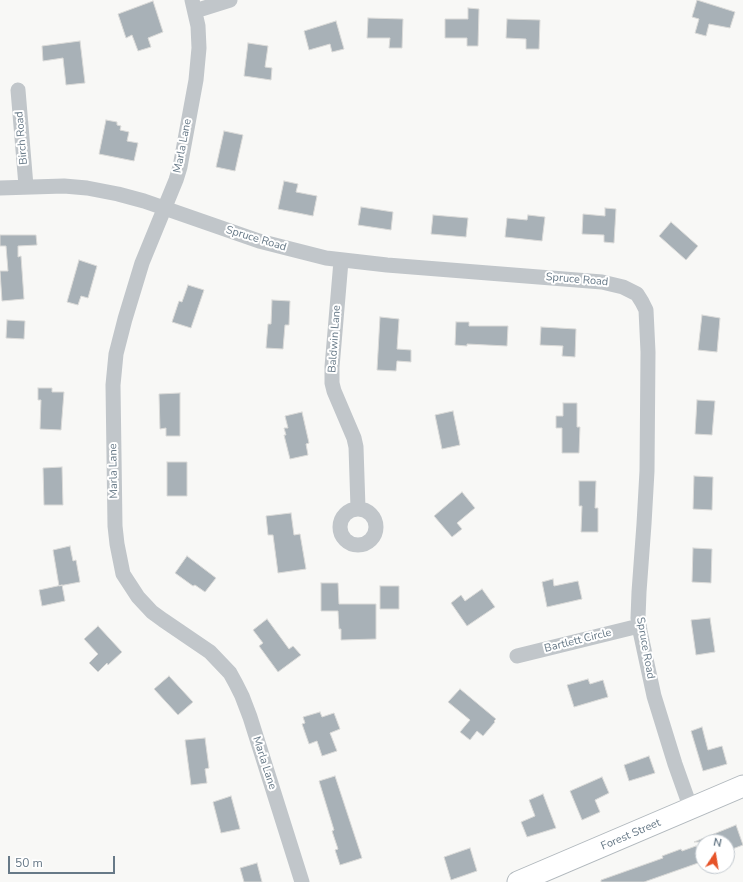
<!DOCTYPE html>
<style>
body{margin:0}
#map{position:relative;width:743px;height:882px;overflow:hidden;background:#f8f8f6;font-family:"Nunito Sans",sans-serif}
canvas{display:block}
.north{position:absolute;left:695px;top:834px;width:40px;height:40px;box-sizing:border-box;background:#fff;border:1px solid #c2c9cf;border-radius:50%;rotate:12deg;font-size:11px;font-weight:700;line-height:16px;text-align:center;color:#677987}
.north::after{content:'';display:block;margin:auto;width:14px;height:18px;background:#e65328;clip-path:polygon(50% 0,100% 100%,50% 72%,0 100%)}
.scale{position:absolute;left:8px;top:856px;width:107px;height:18px;box-sizing:border-box;border:2px solid #677987;border-top:0;padding-left:5px;font-size:12px;line-height:14px;white-space:nowrap;color:#677987;-webkit-text-stroke:3px #fff;paint-order:stroke}
</style>
<div id="map">
<canvas width="743" height="882"></canvas>
<div class="north">N</div>
<div class="scale">50 m</div>
</div>
<script>
const ctx = document.querySelector('canvas').getContext('2d');
ctx.lineJoin = 'round';
function paint(path, color) {
  ctx.fillStyle = color;
  ctx.fill(path, 'evenodd');
}
function toPath(rows) {
  const path = new Path2D();
  for (const r of rows) {
    if (r.length === 3) {
      path.moveTo(r[0] + r[2], r[1]);
      path.arc(r[0], r[1], r[2], 0, 2 * Math.PI);
      continue;
    }
    path.moveTo(r[0], r[1]);
    for (let i = 2; i < r.length; i += 2) path.lineTo(r[i], r[i + 1]);
  }
  return path;
}
function strokePath(path, color, width, dash) {
  ctx.strokeStyle = color;
  ctx.lineWidth = width;
  ctx.lineCap = dash ? 'butt' : 'round';
  ctx.setLineDash(dash || []);
  ctx.stroke(path);
}
function write(font, color, halo, rows, align = 'center') {
  ctx.font = font + ' "Nunito Sans",sans-serif';
  ctx.lineWidth = 4;
  ctx.setLineDash([]);
  ctx.textBaseline = 'middle';
  ctx.strokeStyle = halo;
  ctx.fillStyle = color;
  for (const [text, x, y, turn = 0] of rows) {
    ctx.save();
    ctx.translate(x, y);
    ctx.rotate((+turn || 0) * Math.PI / 180);
    ctx.textAlign = isNaN(turn) ? turn : align;
    if (halo) ctx.strokeText(text, 0, 0);
    ctx.fillText(text, 0, 0);
    ctx.restore();
  }
}
const building = toPath([
 [697,0,735,12,730,28,709,24,706,36,695,33,699,19,692,17,697,0],
 [153,1,163,32,148,38,151,47,138,51,132,35,126,38,118,14,153,1],
 [468,8,479,9,478,46,467,46,467,38,445,38,445,19,468,19,468,8],
 [368,18,403,19,402,48,389,48,390,38,367,38,368,18],
 [507,19,540,20,539,49,526,49,526,39,506,38,507,19],
 [336,21,344,49,332,52,330,44,309,50,304,31,336,21],
 [80,41,85,83,66,85,63,58,43,61,42,46,80,41],
 [248,43,268,46,265,67,272,68,271,80,244,76,248,43],
 [106,120,117,122,117,125,121,126,120,130,129,132,127,141,138,143,134,161,99,154,106,120],
 [224,131,243,135,235,171,216,167,224,131],
 [284,181,298,184,296,192,317,196,313,216,278,209,284,181],
 [361,207,393,212,391,230,358,225,361,207],
 [605,208,616,209,614,243,604,242,604,235,582,234,583,214,605,216,605,208],
 [433,215,468,218,466,237,431,234,433,215],
 [528,215,545,217,542,241,505,237,507,218,527,220,528,215],
 [671,222,698,246,686,260,659,236,671,222],
 [0,235,36,235,37,245,18,246,18,257,21,256,24,299,2,301,0,271,8,271,6,246,0,246,0,235],
 [79,260,97,266,88,298,81,296,78,305,67,302,79,260],
 [188,285,204,290,191,328,172,322,179,301,182,302,188,285],
 [272,300,290,301,289,325,285,325,283,349,266,348,268,324,271,324,272,300],
 [702,315,720,318,717,352,698,350,702,315],
 [380,317,399,319,397,349,411,350,411,362,397,361,396,371,377,370,380,317],
 [7,320,25,321,24,339,6,338,7,320],
 [456,322,469,322,469,326,508,326,507,346,467,344,467,346,455,345,456,322],
 [541,327,576,329,575,357,562,356,563,346,540,345,541,327],
 [38,388,52,388,52,392,64,392,61,430,40,429,41,400,38,400,38,388],
 [180,393,180,436,166,436,166,428,160,429,159,394,180,393],
 [697,400,715,401,712,435,695,434,697,400],
 [563,403,577,403,577,427,580,427,579,453,562,453,562,428,556,428,556,416,563,416,563,403],
 [453,411,460,445,442,449,435,415,453,411],
 [302,412,309,443,306,444,308,455,290,459,284,435,286,435,284,428,288,428,285,416,302,412],
 [167,462,187,462,187,496,167,496,167,462],
 [62,467,63,505,44,505,43,468,62,467],
 [694,476,713,477,712,510,693,509,694,476],
 [579,481,596,481,595,508,598,508,598,532,581,532,582,506,579,506,579,481],
 [462,492,475,508,457,523,462,529,452,537,434,516,462,492],
 [291,513,294,535,300,534,306,569,278,573,273,535,268,535,266,516,291,513],
 [70,546,73,561,76,560,80,582,59,586,53,550,70,546],
 [693,548,712,549,711,583,692,582,693,548],
 [187,556,216,578,205,592,195,585,193,586,175,573,187,556],
 [553,579,554,586,578,581,582,599,547,607,542,582,553,579],
 [321,583,338,583,339,604,376,604,376,639,341,640,341,629,339,629,338,611,321,611,321,583],
 [62,585,65,601,42,606,39,590,62,585],
 [380,586,399,586,399,609,380,609,380,586],
 [482,589,495,607,467,626,451,603,461,595,465,601,482,589],
 [710,618,715,652,696,655,691,620,710,618],
 [267,619,289,649,293,646,301,655,278,672,259,646,263,643,253,630,267,619],
 [98,626,122,652,108,665,107,663,98,672,89,663,98,654,84,639,98,626],
 [169,676,193,702,178,715,154,689,169,676],
 [588,679,590,684,603,680,608,697,574,707,567,685,588,679],
 [460,689,496,719,494,721,495,722,483,736,477,731,470,740,460,732,470,720,448,702,460,689],
 [320,712,322,717,334,713,340,729,330,733,337,751,322,756,317,741,309,744,302,724,305,723,303,717,320,712],
 [702,727,708,750,722,746,727,764,703,771,691,731,702,727],
 [205,738,209,768,205,769,207,783,191,785,185,740,205,738],
 [649,756,655,773,629,781,624,765,649,756],
 [335,776,362,858,340,865,335,850,338,849,332,831,334,830,319,781,335,776],
 [602,777,609,793,595,800,600,812,582,820,570,791,602,777],
 [543,794,556,828,527,837,521,822,535,816,529,800,543,794],
 [231,796,240,829,221,833,213,802,231,796],
 [736,825,743,845,727,851,727,842,694,842,736,825],
 [696,846,701,862,644,882,601,882,601,880,663,858,662,856,681,849,682,851,696,846],
 [470,848,477,871,451,880,444,857,470,848],
 [257,863,262,882,244,882,240,868,257,863]
]);
paint(building, '#a8b1b7');
strokePath(building, '#dadad8', 1);
const secondary = toPath([
 [518,882,743,786]
]);
strokePath(secondary, '#b1b8bd', 23);
strokePath(toPath([
 [192,0,198,26,199,48,196,80,180,167,176,180,142,263,125,319,116,354,113,385,115,526,117,544,123,574,138,597,152,612,163,620,210,652,230,673,236,684,242,696,250,717,302,882],
 [195,11,230,0],
 [18,90,26,186],
 [0,188,64,186,87,188,118,194,144,201,259,241,326,258,387,265,602,282,623,287,637,294,642,302,646,310,648,352,647,471,644,524,639,592,638,618,640,631,654,696,675,764,691,809],
 [341,261,332,367,332,383,334,391,354,438,356,447,358,508],
 [358,527,18],
 [517,656,639,626]
]), '#c1c6ca', 15);
strokePath(secondary, '#fff', 21);
write('11px', '#677987', '#fff', [
 ["Birch Road",22,138,-95],
 ["Marla Lane",183,146,-79],
 ["Spruce Road",256,239,17],
 ["Spruce Road",577,280,5],
 ["Baldwin Lane",335,339,-86],
 ["Marla Lane",114,471,-91],
 ["Bartlett Circle",578,641,-14],
 ["Spruce Road",645,648,80],
 ["Marla Lane",264,763,72],
 ["Forest Street",631,835,-23]
]);
</script>
